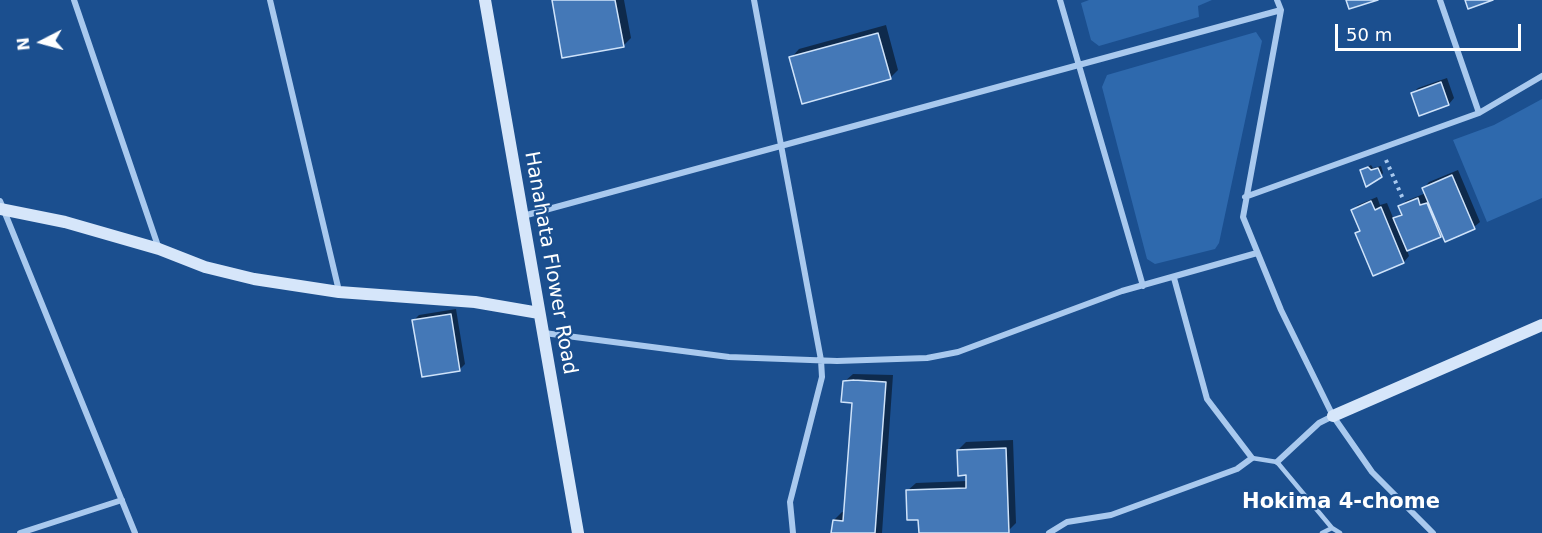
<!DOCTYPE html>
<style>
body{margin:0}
#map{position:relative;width:1542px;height:533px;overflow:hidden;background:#1b4f8f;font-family:"DejaVu Sans",sans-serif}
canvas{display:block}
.north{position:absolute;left:12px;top:12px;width:60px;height:60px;-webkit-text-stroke:4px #1b4f8f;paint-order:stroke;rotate:264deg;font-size:16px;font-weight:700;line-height:24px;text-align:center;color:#fff}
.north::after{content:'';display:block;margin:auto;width:21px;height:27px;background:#fff;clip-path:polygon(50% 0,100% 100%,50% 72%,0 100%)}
.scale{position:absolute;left:1335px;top:24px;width:186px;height:27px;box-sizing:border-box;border:3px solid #fff;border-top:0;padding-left:8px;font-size:18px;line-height:21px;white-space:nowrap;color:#fff;-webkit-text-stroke:4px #1b4f8f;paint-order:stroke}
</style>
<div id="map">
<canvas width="1542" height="533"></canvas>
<div class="north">N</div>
<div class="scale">50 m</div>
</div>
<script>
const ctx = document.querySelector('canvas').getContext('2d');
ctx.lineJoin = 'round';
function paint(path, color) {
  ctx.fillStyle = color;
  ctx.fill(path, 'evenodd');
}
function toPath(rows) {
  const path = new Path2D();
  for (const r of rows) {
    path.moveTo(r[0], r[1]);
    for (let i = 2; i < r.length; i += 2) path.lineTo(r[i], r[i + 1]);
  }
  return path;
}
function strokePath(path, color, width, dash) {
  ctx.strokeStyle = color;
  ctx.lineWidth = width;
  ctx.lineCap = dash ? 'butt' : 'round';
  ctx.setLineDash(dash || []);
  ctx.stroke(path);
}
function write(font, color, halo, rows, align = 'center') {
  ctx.font = font + ' "DejaVu Sans",sans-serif';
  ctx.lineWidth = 4.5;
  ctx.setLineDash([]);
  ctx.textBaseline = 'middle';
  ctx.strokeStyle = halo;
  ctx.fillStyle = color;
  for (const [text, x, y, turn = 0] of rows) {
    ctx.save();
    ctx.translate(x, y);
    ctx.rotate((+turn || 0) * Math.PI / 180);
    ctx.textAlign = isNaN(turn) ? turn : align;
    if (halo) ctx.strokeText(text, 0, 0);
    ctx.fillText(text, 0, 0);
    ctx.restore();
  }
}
paint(toPath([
 [1089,0,1212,0,1198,6,1199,17,1099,46,1091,40,1081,3],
 [1256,32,1262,41,1219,243,1215,249,1155,264,1147,259,1102,87,1107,75],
 [1542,99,1542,198,1487,222,1453,140,1494,125]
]), '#2e69ad');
paint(toPath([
 [553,0,624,0,631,38,623,46],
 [886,25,898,70,890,78,791,58,799,49],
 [1447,78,1454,98,1449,104,1412,94,1418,88],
 [1371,165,1373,168,1381,166,1383,173,1381,176,1361,171],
 [1458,170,1480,222,1474,227,1446,240,1443,233,1407,250,1409,256,1404,262,1374,274,1357,234,1361,230,1353,210,1358,205,1377,197,1380,205,1387,203,1394,220,1403,212,1400,207,1406,201,1426,193,1424,188,1429,182],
 [456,309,465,364,460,369,413,321,419,315],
 [853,374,893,375,882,533,833,533,834,520,842,512,846,513,853,401,844,382],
 [1013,440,1016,523,1008,531,920,533,920,518,907,491,916,483,967,481,958,450,966,442]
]), '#0007');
const building = toPath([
 [552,0,615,0,624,47,562,58,552,0],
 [1346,0,1378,0,1349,9,1346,0],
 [1465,0,1493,0,1468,9,1465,0],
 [878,33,891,79,802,104,789,57,878,33],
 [1441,82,1449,105,1419,116,1411,93,1441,82],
 [1368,167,1371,170,1378,168,1382,177,1366,187,1360,170,1368,167],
 [1452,175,1475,229,1445,242,1422,188,1452,175],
 [1418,198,1420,205,1427,203,1441,237,1407,251,1393,218,1402,215,1398,206,1418,198],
 [1371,201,1375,210,1381,207,1404,263,1373,276,1355,233,1360,231,1351,210,1371,201],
 [451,314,460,371,422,377,412,320,451,314],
 [854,380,886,382,875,533,831,533,833,520,843,521,852,403,841,402,843,381,854,380],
 [1006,448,1009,533,919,533,918,520,907,520,906,490,966,488,966,475,958,476,957,450,1006,448]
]);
paint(building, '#4478b7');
strokePath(building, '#cfe3fa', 1.5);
strokePath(toPath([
 [1386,160,1403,199]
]), '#a9c9ee', 4, [3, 4.5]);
strokePath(toPath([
 [1252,458,1277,462,1332,528,1340,533],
 [1322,533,1332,528]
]), '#a9c9ee', 4.5);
strokePath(toPath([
 [74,0,159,249],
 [270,0,339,291],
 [754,0,821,360,822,377,790,502,793,533],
 [1060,0,1143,286],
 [1277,0,1281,10,1243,217,1281,310,1333,416,1372,472,1433,533],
 [1440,0,1479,113],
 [1245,197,1479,113,1542,76],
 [0,201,135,533],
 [523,216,1281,10],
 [544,333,729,357,837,361,927,358,958,352,1122,291,1257,253],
 [1277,462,1319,423,1333,416],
 [20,533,122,500],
 [1049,533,1067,522,1111,515,1237,469,1252,458,1207,399,1174,278]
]), '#a9c9ee', 6);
strokePath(toPath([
 [485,0,578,533],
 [0,209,65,222,159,249,205,267,254,279,339,292,475,302,539,313],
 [1333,416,1542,325]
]), '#d6e6fa', 12);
write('20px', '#fff', '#1b4f8f', [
 ["Hanahata Flower Road",550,263,80]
]);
write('bold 21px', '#fff', '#1b4f8f', [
 ["Hokima 4-chome",1341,503]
]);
</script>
